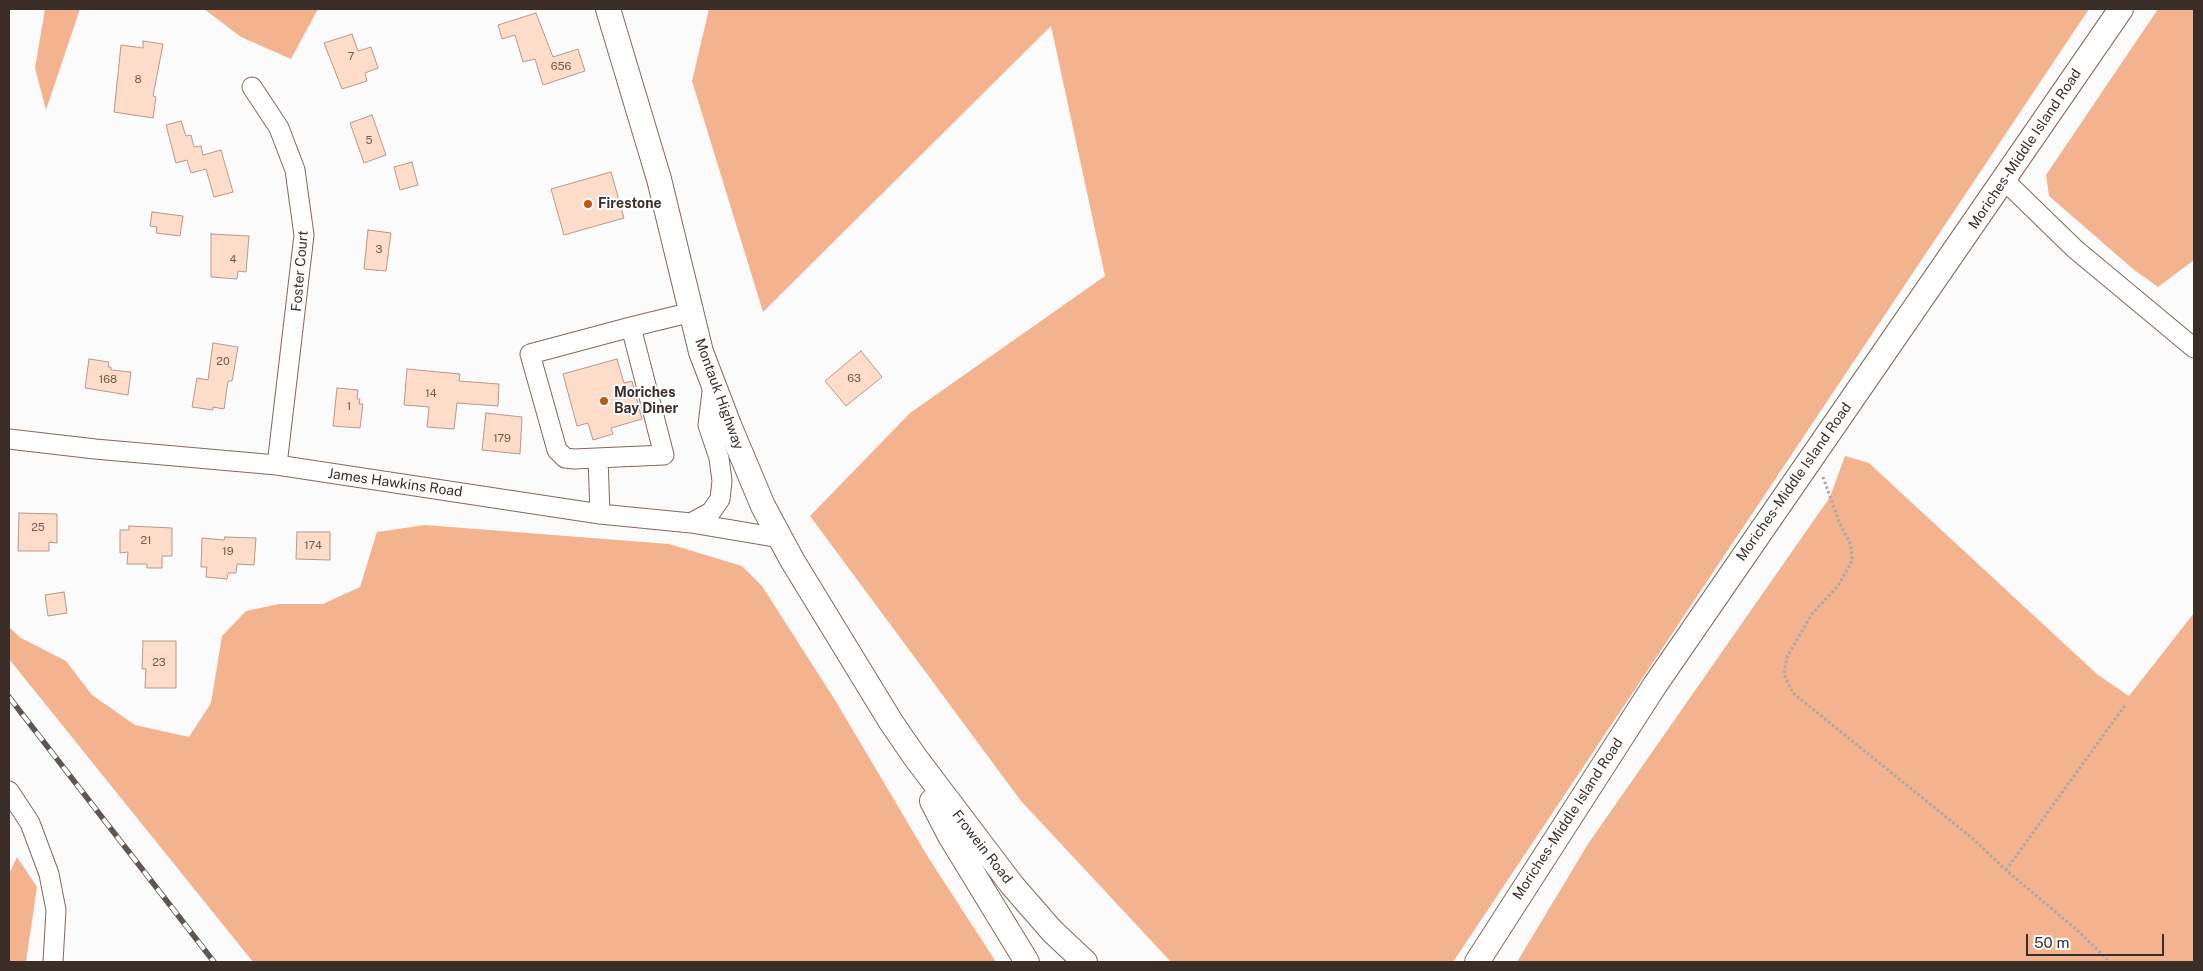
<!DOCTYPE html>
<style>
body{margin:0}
#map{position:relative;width:2203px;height:971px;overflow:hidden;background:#fbfbfb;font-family:"Public Sans",sans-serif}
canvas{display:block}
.frame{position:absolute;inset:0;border:10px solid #3b2e28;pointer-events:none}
.scale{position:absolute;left:2026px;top:934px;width:138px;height:22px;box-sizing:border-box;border:2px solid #3b2e28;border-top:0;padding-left:6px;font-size:15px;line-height:18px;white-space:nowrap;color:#3b2e28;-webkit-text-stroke:4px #fff;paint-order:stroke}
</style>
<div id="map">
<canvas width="2203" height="971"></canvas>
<div class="frame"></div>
<div class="scale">50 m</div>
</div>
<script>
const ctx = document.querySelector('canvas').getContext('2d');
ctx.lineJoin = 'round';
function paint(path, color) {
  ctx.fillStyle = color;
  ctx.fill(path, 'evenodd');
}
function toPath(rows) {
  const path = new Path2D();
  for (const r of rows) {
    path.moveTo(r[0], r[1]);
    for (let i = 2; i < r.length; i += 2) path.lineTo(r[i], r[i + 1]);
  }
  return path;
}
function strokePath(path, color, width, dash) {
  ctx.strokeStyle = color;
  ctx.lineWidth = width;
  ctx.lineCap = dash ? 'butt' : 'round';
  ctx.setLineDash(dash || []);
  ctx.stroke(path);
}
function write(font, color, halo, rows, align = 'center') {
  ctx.font = font + ' "Public Sans",sans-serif';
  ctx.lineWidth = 4;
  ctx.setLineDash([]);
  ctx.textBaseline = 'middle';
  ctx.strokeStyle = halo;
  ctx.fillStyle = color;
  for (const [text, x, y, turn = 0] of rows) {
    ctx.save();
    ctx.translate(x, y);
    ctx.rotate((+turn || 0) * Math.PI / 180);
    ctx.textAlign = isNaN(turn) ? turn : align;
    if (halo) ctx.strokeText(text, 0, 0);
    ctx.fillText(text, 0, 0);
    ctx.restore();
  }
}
paint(toPath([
 [45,9,80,9,46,110,35,68],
 [204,9,318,9,291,59,241,37],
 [709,9,2089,9,1453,962,1171,962,1021,801,810,516,910,413,1105,276,1051,26,763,312,692,81],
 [2158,9,2194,9,2194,260,2158,287,2133,269,2049,196,2046,175],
 [1845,456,1869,463,2098,675,2129,696,2194,613,2194,962,1517,962,1588,844,1830,497],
 [425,525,669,544,742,566,762,586,835,700,928,857,996,962,253,962,9,659,9,627,21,638,66,661,92,695,135,725,189,737,211,703,222,636,246,611,279,604,323,604,360,587,377,532],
 [17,857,37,887,26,962,9,962,9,874]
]), '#f4b38f');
const building = toPath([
 [536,13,553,57,578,49,585,71,543,85,535,59,523,62,515,35,502,39,498,25,536,13],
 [352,34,358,51,371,47,378,68,365,73,367,81,342,89,324,43,352,34],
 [143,41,163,44,153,96,156,97,153,118,114,112,121,45,143,48,143,41],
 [372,115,386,155,364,163,350,123,372,115],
 [181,121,186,136,191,135,194,147,201,146,203,155,221,150,233,192,214,197,206,169,191,173,187,160,176,163,166,125,181,121],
 [412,162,418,185,400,190,394,167,412,162],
 [611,172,624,218,564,235,551,189,611,172],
 [152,212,183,216,180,236,156,233,157,227,150,226,152,212],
 [368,230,391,233,386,271,364,269,368,230],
 [211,234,249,236,246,272,238,271,237,279,211,277,211,234],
 [213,343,238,347,232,381,228,381,224,409,213,407,213,410,192,407,197,378,208,380,213,343],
 [861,351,882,377,846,406,825,381,861,351],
 [89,359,109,362,108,367,111,367,111,370,131,372,128,395,85,388,89,359],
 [617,359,624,383,632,381,642,419,611,428,613,434,593,440,588,423,577,426,563,374,617,359],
 [407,369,460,374,459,381,499,384,498,406,457,403,454,429,427,427,429,407,404,405,407,369],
 [337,388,358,390,357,399,360,399,359,404,363,404,360,428,333,426,337,388],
 [486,413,522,417,520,454,482,450,486,413],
 [19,513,57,514,57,543,49,542,49,551,18,551,19,513],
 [129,526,172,528,172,556,162,556,162,568,147,568,147,564,127,564,128,552,120,553,120,530,129,530,129,526],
 [297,532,330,532,330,560,296,559,297,532],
 [225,537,256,538,254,565,237,564,236,573,228,573,227,579,206,577,207,567,201,567,202,538,224,540,225,537],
 [64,592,67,613,48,616,45,595,64,592],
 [143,641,176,641,176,688,145,688,146,669,142,669,143,641]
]);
paint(building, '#fddcca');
strokePath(building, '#b79887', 1);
const minor = toPath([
 [252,87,279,128,295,170,304,235,277,465],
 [2004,180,2075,249,2194,348],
 [631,327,664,455,574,459,565,458,557,450,530,354,631,327,692,312],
 [9,439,95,449,277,465,600,514,691,523,780,538],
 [598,458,600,514],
 [691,523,711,512,720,499,722,481,719,458,708,425,713,383],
 [9,791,30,823,49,874,56,910,53,962]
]);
const major = toPath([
 [608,9,659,179,701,352,729,425,763,506,792,560,891,722,915,757,1012,885,1052,931,1085,962],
 [932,801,950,836,1027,962],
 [1477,962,1655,685,2121,9]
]);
strokePath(minor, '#856858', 21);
strokePath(major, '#856858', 26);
strokePath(toPath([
 [1823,477,1840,524,1851,545,1852,561,1838,586,1812,614,1787,657,1784,674,1793,693,1972,838,2006,870,2078,931,2110,962],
 [2006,870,2126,704]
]), '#aca7a4', 3, [2.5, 2.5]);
strokePath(minor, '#fff', 19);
strokePath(major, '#fff', 24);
const rail = toPath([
 [9,697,214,962]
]);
strokePath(rail, '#605550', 5.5);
strokePath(rail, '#fff', 4, [11]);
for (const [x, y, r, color] of [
 [588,204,5,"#b85912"],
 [604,401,5,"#b85912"]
]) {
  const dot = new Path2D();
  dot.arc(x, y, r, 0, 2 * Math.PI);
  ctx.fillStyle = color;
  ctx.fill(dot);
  strokePath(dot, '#fff', 2);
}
write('11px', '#6c5a50', null, [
 ["7",351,57],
 ["656",561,67],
 ["8",138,80],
 ["5",369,141],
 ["3",379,250],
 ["4",233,260],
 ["20",223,362],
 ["63",854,379],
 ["168",108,380],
 ["14",431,394],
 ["1",349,407],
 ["179",502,439],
 ["25",38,528],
 ["21",146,541],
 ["174",313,546],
 ["19",228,552],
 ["23",159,663]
]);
write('14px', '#3b2e28', '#fff', [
 ["Moriches-Middle Island Road",2025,149,-56],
 ["Foster Court",300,271,-85],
 ["Montauk Highway",719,394,70],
 ["Moriches-Middle Island Road",1794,482,-55],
 ["James Hawkins Road",395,483,8],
 ["Moriches-Middle Island Road",1568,819,-57],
 ["Frowein Road",982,847,52]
]);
write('bold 14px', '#3b2e28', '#fff', [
 ["Firestone",598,204],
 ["Moriches",614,393],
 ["Bay Diner",614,409]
], 'left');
</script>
